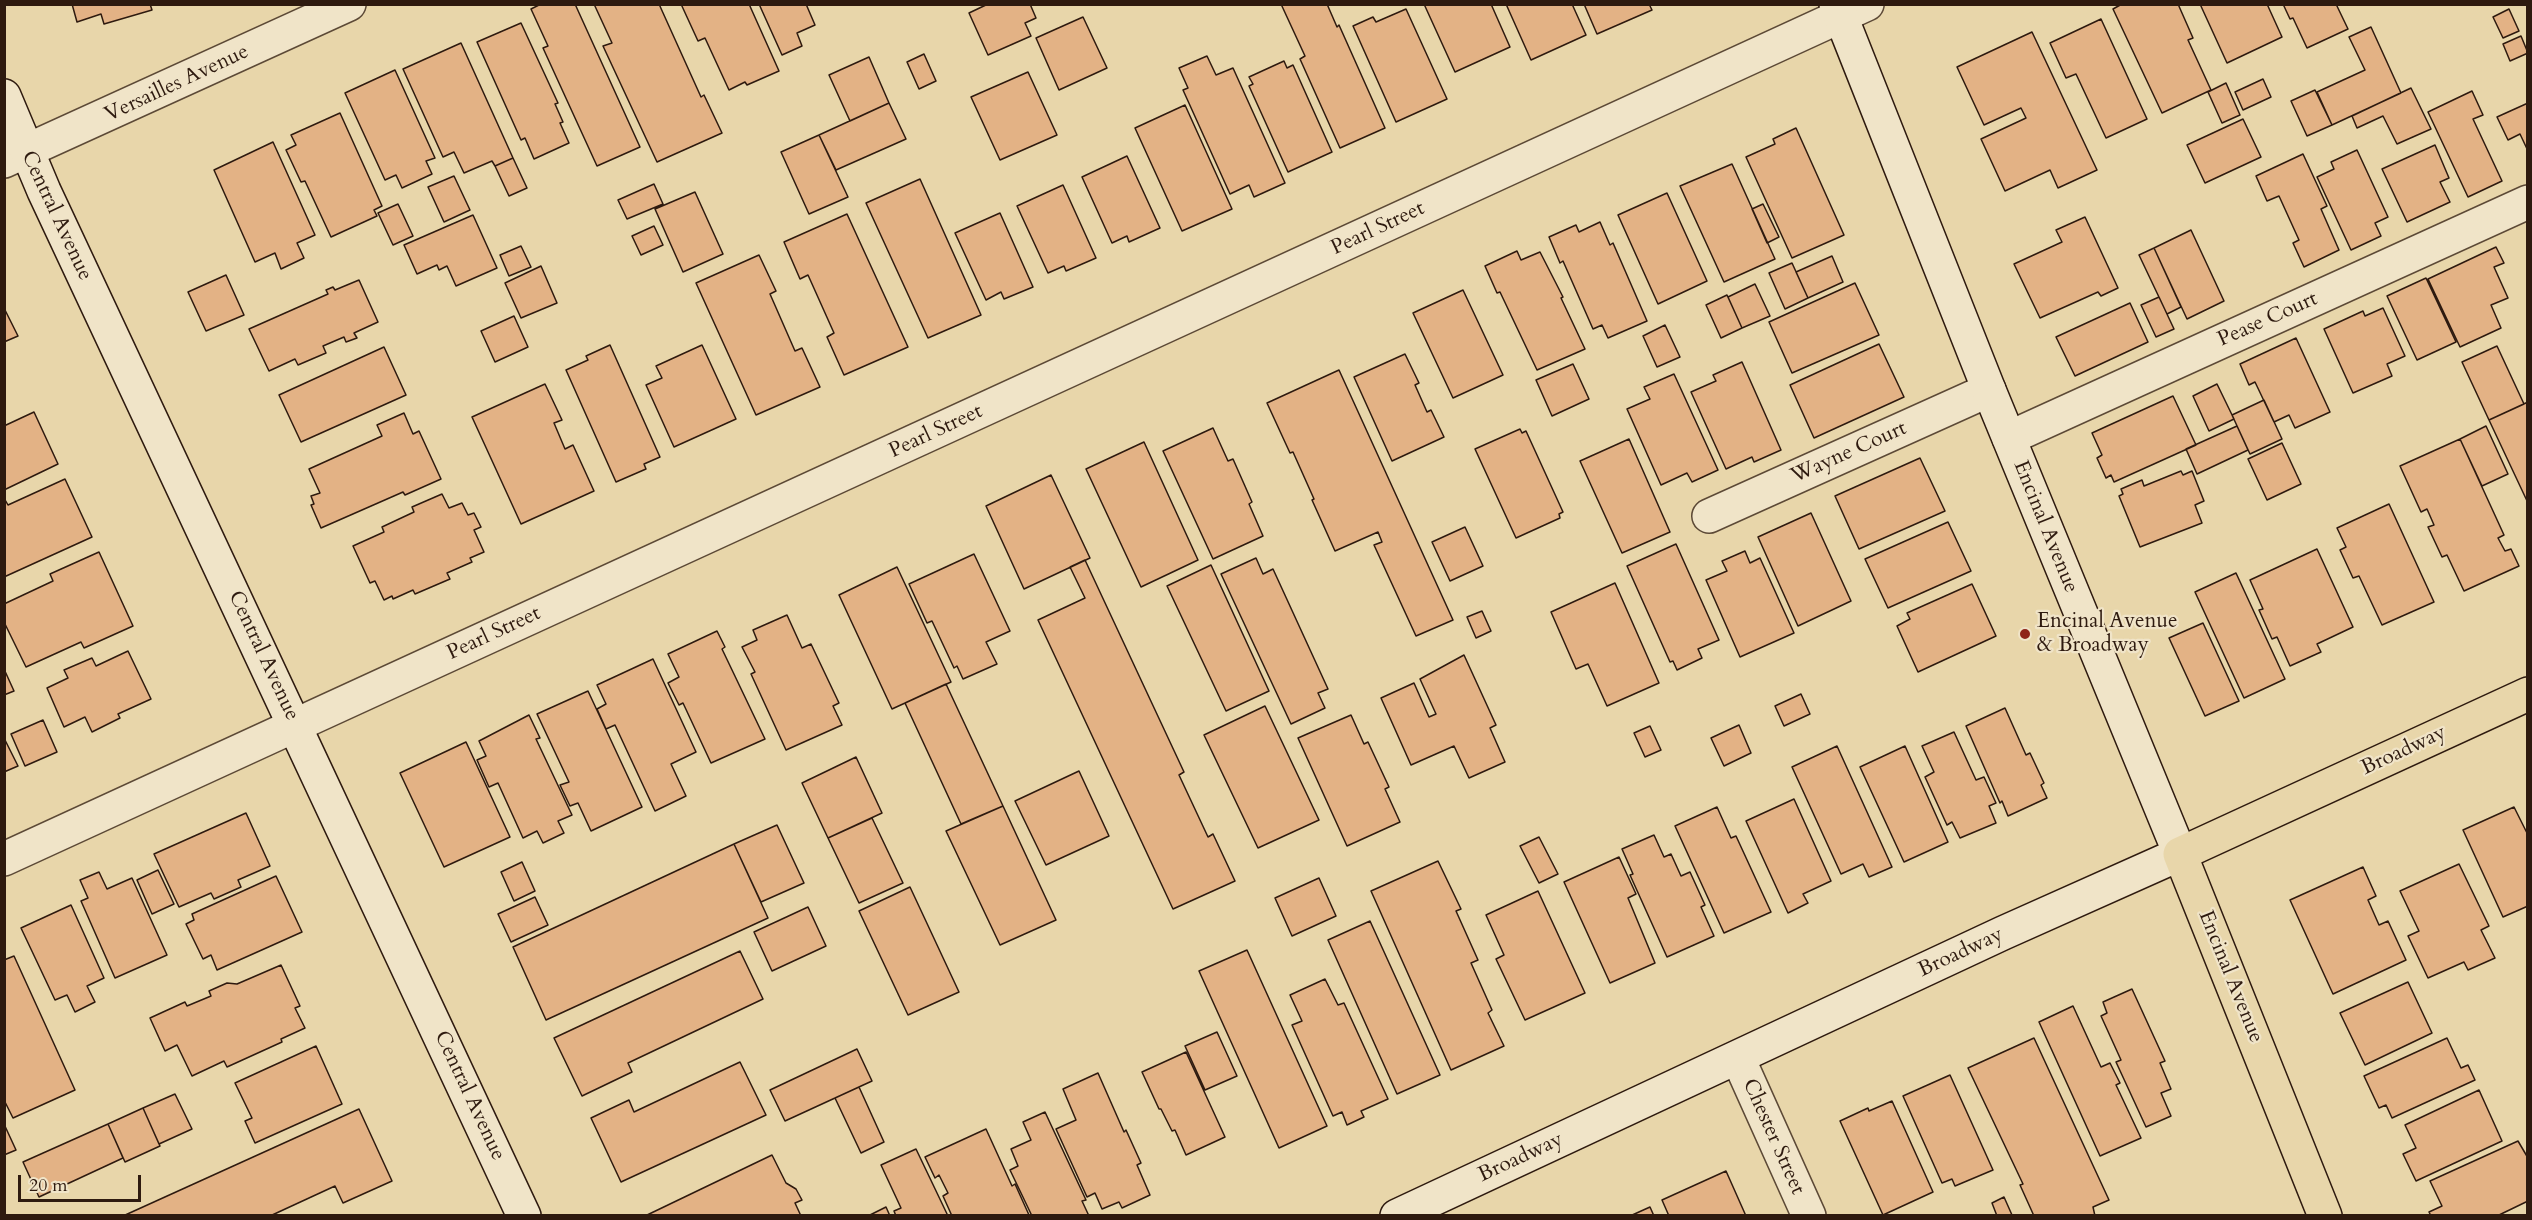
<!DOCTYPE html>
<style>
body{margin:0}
#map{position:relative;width:2532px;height:1220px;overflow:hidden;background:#e8d6aa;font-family:Cardo,serif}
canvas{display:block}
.frame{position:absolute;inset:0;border:6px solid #2e1a0f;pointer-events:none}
.scale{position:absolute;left:18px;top:1175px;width:123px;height:27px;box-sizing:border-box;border:3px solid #2e1a0f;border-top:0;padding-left:8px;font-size:18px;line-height:21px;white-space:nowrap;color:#2e1a0f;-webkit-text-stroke:4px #f0e4c8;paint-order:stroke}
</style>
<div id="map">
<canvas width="2532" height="1220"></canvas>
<div class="frame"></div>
<div class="scale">20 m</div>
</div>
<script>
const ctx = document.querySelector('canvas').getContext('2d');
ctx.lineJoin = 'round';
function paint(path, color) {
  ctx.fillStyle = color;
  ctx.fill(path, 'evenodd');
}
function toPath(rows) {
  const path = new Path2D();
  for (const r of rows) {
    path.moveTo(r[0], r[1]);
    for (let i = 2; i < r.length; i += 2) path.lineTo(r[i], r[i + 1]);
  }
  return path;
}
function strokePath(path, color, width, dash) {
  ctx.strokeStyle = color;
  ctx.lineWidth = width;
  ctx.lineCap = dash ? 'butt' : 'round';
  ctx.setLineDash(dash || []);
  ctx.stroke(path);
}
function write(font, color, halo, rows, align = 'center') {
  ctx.font = font + ' Cardo,serif';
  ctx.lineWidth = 4.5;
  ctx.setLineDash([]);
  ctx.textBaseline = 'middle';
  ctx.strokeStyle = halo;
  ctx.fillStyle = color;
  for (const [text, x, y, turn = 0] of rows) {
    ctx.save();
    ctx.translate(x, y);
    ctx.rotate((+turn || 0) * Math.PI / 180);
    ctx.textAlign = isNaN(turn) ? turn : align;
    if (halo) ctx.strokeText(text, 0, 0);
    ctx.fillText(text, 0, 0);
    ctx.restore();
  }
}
const building = toPath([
 [72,4,150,4,152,10,104,24,101,14,77,22,72,4],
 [541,4,575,4,640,147,597,166,543,48,548,46,531,9,541,4],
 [594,4,659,4,701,97,704,95,722,133,657,162,603,46,612,43,594,4],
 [681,4,749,4,779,71,747,85,745,82,729,90,705,38,698,41,681,4],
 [759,4,806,4,815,25,797,33,802,46,782,55,759,4],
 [988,4,1030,4,1036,18,1025,23,1031,36,988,55,969,13,988,4],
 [1281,4,1327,4,1337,27,1339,25,1385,128,1340,148,1300,59,1305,56,1281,4],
 [1424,4,1491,4,1510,47,1455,72,1424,4],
 [1506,4,1572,4,1586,35,1531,60,1506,4],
 [1584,4,1649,4,1652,10,1597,34,1584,4],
 [2122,4,2178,4,2193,38,2188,40,2211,90,2162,113,2113,9,2122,4],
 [2200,4,2267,4,2282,37,2227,63,2200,4],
 [2283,4,2336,4,2348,29,2307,48,2293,18,2290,19,2283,4],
 [1406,9,1447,99,1396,122,1353,26,1373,17,1376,22,1406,9],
 [2509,9,2519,31,2503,38,2493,17,2509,9],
 [1083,17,1107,68,1059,90,1036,38,1083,17],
 [2101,19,2147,119,2106,138,2076,74,2066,78,2050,43,2101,19],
 [521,23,558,103,555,104,563,122,560,123,569,143,534,159,525,138,521,140,477,42,521,23],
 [2371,27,2401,93,2332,125,2317,92,2365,70,2349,37,2371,27],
 [2032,32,2097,170,2058,188,2050,170,2005,191,1981,139,2026,118,2021,108,1984,125,1957,67,2032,32],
 [2521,36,2528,53,2510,61,2503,44,2521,36],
 [461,43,513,158,495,166,492,161,464,173,454,152,443,157,403,69,461,43],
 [924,54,936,81,919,89,907,62,924,54],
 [1207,56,1216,75,1233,68,1285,183,1254,197,1249,185,1230,194,1183,90,1188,88,1179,68,1207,56],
 [869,57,889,103,850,121,829,75,869,57],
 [1284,61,1287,68,1293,65,1332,152,1288,172,1249,86,1253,84,1249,77,1284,61],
 [395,70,435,158,426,161,432,174,402,188,396,175,385,180,345,93,395,70],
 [1028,72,1057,135,1000,160,971,97,1028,72],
 [2263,79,2271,97,2243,110,2235,92,2263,79],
 [2226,83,2240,115,2222,123,2208,92,2226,83],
 [2411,88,2431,129,2397,144,2383,116,2357,128,2352,116,2411,88],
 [2315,90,2332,125,2307,136,2291,101,2315,90],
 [2472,91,2483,115,2473,119,2502,181,2468,197,2428,112,2472,91],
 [889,103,906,139,836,170,819,135,889,103],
 [2528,103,2528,151,2520,134,2508,140,2497,117,2528,103],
 [1185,105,1232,209,1182,231,1135,128,1185,105],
 [340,113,382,206,374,210,377,216,331,237,305,181,301,182,286,150,296,145,291,135,340,113],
 [2243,119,2261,157,2205,183,2187,145,2243,119],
 [1796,128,1844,235,1792,258,1746,157,1775,144,1773,139,1796,128],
 [819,135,848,197,809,214,781,152,819,135],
 [273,142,315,235,297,243,304,258,281,269,275,253,255,262,214,170,273,142],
 [2435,145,2449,178,2440,182,2450,202,2407,222,2382,169,2435,145],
 [2357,150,2388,217,2375,223,2381,236,2351,250,2317,177,2334,169,2331,162,2357,150],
 [2303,154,2327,206,2321,209,2339,250,2304,267,2293,243,2299,240,2279,196,2267,201,2256,176,2303,154],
 [1127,156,1160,228,1129,242,1127,236,1112,243,1082,177,1127,156],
 [513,158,527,188,509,196,495,166,513,158],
 [1732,164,1775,259,1724,282,1680,186,1732,164],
 [454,176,470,210,444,222,428,187,454,176],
 [920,179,981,315,928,338,866,203,920,179],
 [654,184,663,204,627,219,618,200,654,184],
 [1063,185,1096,258,1066,271,1064,266,1048,273,1017,206,1063,185],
 [695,192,723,254,683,272,655,209,695,192],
 [1667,193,1707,281,1658,304,1618,215,1667,193],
 [398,204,413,236,393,245,378,213,398,204],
 [1763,204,1779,237,1767,243,1752,209,1763,204],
 [1000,213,1033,287,1004,299,1001,292,986,300,955,233,1000,213],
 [847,214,908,347,844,375,827,337,834,333,808,275,800,279,784,242,847,214],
 [473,215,497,268,456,286,447,266,439,270,437,265,417,274,404,245,473,215],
 [2085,217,2118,288,2101,296,2098,292,2040,318,2014,264,2062,242,2056,230,2085,217],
 [1600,222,1610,245,1613,243,1647,321,1608,338,1602,325,1593,329,1563,261,1560,263,1549,237,1576,225,1579,232,1600,222],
 [654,226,663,245,641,255,632,236,654,226],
 [2191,230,2224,301,2187,319,2154,248,2191,230],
 [521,246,531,267,509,276,500,255,521,246],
 [2496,247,2504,263,2494,267,2508,298,2491,305,2501,328,2460,347,2428,279,2496,247],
 [2154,248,2181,307,2167,314,2139,255,2154,248],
 [1517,251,1521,260,1540,252,1563,297,1561,298,1585,349,1537,370,1500,292,1497,293,1485,266,1517,251],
 [759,255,776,291,770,294,795,351,802,348,820,387,756,415,696,283,759,255],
 [1832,256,1843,282,1808,298,1796,272,1832,256],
 [1792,263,1808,298,1785,309,1769,273,1792,263],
 [541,266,557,303,521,318,505,283,541,266],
 [226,275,244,315,206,331,188,292,226,275],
 [2426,278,2456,342,2417,360,2387,296,2426,278],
 [359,280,378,322,354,333,357,338,346,342,344,337,323,346,326,353,298,365,295,359,269,371,249,329,328,294,326,290,333,287,335,290,359,280],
 [1855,283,1879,335,1792,373,1769,322,1855,283],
 [1755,284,1770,316,1742,328,1728,297,1755,284],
 [1463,290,1503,375,1453,398,1413,313,1463,290],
 [1727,295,1742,328,1721,338,1706,305,1727,295],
 [2159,297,2174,329,2156,337,2141,305,2159,297],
 [2130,303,2148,342,2075,376,2056,337,2130,303],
 [4,308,18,336,4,342,4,308],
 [2383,308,2405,356,2387,364,2392,376,2353,393,2324,329,2363,311,2365,316,2383,308],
 [514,316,528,347,495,362,481,331,514,316],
 [1665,325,1680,357,1657,367,1643,336,1665,325],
 [2296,338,2330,412,2295,428,2289,415,2274,422,2255,382,2249,385,2240,364,2296,338],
 [1879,344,1904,397,1814,438,1790,385,1879,344],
 [610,345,660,457,644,464,646,469,616,482,566,370,588,360,586,356,610,345],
 [702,345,736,419,674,447,646,385,662,378,656,366,702,345],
 [2497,346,2524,404,2489,420,2462,362,2497,346],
 [384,347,406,395,301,442,279,395,384,347],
 [1405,354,1419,383,1415,385,1427,412,1431,410,1444,437,1392,461,1354,377,1405,354],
 [1742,362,1781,450,1754,462,1752,457,1726,469,1691,392,1716,381,1713,375,1742,362],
 [1573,364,1589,399,1552,416,1536,380,1573,364],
 [1339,370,1453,620,1416,636,1374,545,1382,542,1378,532,1335,551,1312,500,1314,499,1293,452,1290,453,1267,403,1339,370],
 [1674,374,1718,470,1692,482,1687,473,1661,485,1627,409,1650,399,1644,387,1674,374],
 [545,384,562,420,554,423,565,449,573,445,594,491,521,524,472,417,545,384],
 [2217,384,2234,419,2209,431,2193,396,2217,384],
 [2173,396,2196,445,2114,482,2111,475,2106,478,2097,458,2102,455,2092,433,2173,396],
 [2264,400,2282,439,2250,454,2232,415,2264,400],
 [2528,402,2528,503,2489,420,2528,402],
 [34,412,58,464,4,490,4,426,34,412],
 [404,413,413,434,419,431,441,479,405,495,403,492,321,528,311,505,314,504,311,496,320,493,309,469,382,436,377,425,404,413],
 [2237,426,2248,450,2197,474,2186,449,2237,426],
 [2486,426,2508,474,2482,486,2460,439,2486,426],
 [1213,428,1228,461,1233,459,1252,502,1249,504,1263,536,1213,559,1163,451,1213,428],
 [1520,429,1522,433,1526,431,1563,512,1559,514,1560,518,1516,538,1475,449,1520,429],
 [1629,439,1670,532,1622,553,1580,461,1629,439],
 [2460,439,2504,535,2498,538,2505,551,2511,549,2519,566,2464,591,2447,555,2442,557,2428,527,2434,525,2427,509,2421,512,2400,466,2460,439],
 [1144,442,1198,560,1141,587,1086,469,1144,442],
 [2282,443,2301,484,2267,500,2248,459,2282,443],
 [1920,458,1945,511,1859,549,1835,496,1920,458],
 [2181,471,2183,475,2192,471,2204,501,2195,505,2202,523,2140,547,2119,496,2123,494,2121,489,2142,480,2144,486,2181,471],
 [1051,475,1090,558,1024,589,986,506,1051,475],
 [65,479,92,537,4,577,4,498,8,505,65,479],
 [442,494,449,508,462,503,468,515,474,513,481,527,474,530,484,552,470,558,472,562,447,573,450,579,415,594,413,590,393,599,392,596,384,600,375,581,370,583,353,546,384,532,382,527,414,512,412,507,442,494],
 [2389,504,2434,602,2382,625,2359,576,2353,578,2340,550,2346,547,2337,528,2389,504],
 [1811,513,1851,601,1798,626,1758,537,1811,513],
 [1948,522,1971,571,1888,608,1865,559,1948,522],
 [1465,527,1483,566,1450,581,1432,542,1465,527],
 [1676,544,1719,640,1698,649,1702,658,1677,670,1673,661,1670,662,1627,566,1676,544],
 [2317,549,2353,627,2317,644,2321,652,2290,666,2277,637,2272,639,2259,610,2263,609,2250,580,2317,549],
 [1745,551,1750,563,1760,558,1794,633,1740,657,1706,580,1727,571,1722,561,1745,551],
 [99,552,133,626,84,648,81,642,26,667,4,622,4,604,53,581,50,574,99,552],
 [974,554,1010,631,986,642,997,664,963,679,957,666,954,668,932,621,927,623,909,584,974,554],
 [1256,558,1263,574,1273,569,1328,689,1318,693,1325,708,1291,724,1221,574,1256,558],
 [1085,560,1184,772,1179,775,1208,837,1213,834,1235,881,1173,909,1038,620,1085,598,1070,567,1085,560],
 [1211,565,1269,691,1226,711,1167,586,1211,565],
 [897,567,951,682,892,709,839,595,897,567],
 [2236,573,2285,679,2244,698,2195,592,2236,573],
 [1615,583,1659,683,1607,706,1588,664,1576,669,1551,612,1615,583],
 [1972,584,1996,636,1918,672,1897,626,1910,619,1907,613,1972,584],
 [1482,611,1491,631,1476,638,1467,617,1482,611],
 [787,615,802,648,811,644,839,703,833,706,842,725,786,750,751,674,755,672,742,647,757,640,753,630,787,615],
 [2203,623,2239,701,2205,716,2169,638,2203,623],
 [717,631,725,647,722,649,765,739,711,763,683,703,679,705,668,683,679,677,668,654,717,631],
 [128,651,151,699,118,714,120,718,92,732,85,717,64,727,47,688,68,678,64,670,92,658,96,666,128,651],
 [1464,655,1496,725,1490,728,1505,762,1469,778,1454,746,1411,765,1381,698,1414,683,1429,717,1436,714,1420,679,1464,655],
 [653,659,696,752,671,764,686,796,655,811,615,725,606,729,597,709,606,704,597,685,653,659],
 [4,669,14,691,4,695,4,669],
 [946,684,1003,806,961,824,905,703,946,684],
 [588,691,642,807,591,831,578,803,570,806,560,785,569,782,537,714,588,691],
 [1801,694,1810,714,1784,726,1775,706,1801,694],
 [1265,706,1319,820,1258,848,1204,735,1265,706],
 [2005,708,2026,755,2030,753,2044,783,2041,785,2047,798,2008,816,2002,801,2000,803,1966,726,2005,708],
 [529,715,540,738,536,739,572,815,558,821,564,833,543,843,537,831,523,838,498,783,489,787,477,760,486,756,479,741,529,715],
 [1351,715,1364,744,1368,742,1389,787,1385,789,1400,822,1347,846,1298,738,1351,715],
 [43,720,57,752,25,766,11,734,43,720],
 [1739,725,1751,753,1724,766,1711,738,1739,725],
 [1650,726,1661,750,1645,757,1634,733,1650,726],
 [1954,732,1976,780,1984,777,1996,803,1989,806,1996,823,1960,838,1952,822,1947,825,1925,777,1934,772,1922,746,1954,732],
 [4,738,18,766,4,772,4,738],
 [466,742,510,837,444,867,400,773,466,742],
 [1837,746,1892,867,1869,877,1863,864,1841,874,1792,767,1837,746],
 [1905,746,1948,842,1904,862,1860,767,1905,746],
 [856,757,882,813,828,838,802,783,856,757],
 [1079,771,1109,836,1046,865,1015,801,1079,771],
 [1794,799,1831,881,1803,894,1808,903,1788,913,1746,821,1794,799],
 [1003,806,1056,920,1000,945,946,831,1003,806],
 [1717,807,1731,838,1736,836,1771,912,1724,933,1675,826,1717,807],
 [2514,807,2528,835,2528,906,2503,917,2463,830,2514,807],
 [246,813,270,866,238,880,241,887,214,899,211,893,179,907,154,854,246,813],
 [872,818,903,883,859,903,828,838,872,818],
 [777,825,804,883,761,902,734,844,777,825],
 [1654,835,1664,857,1671,854,1681,876,1690,872,1705,905,1701,907,1714,936,1667,957,1630,875,1633,874,1622,849,1654,835],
 [1539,837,1558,874,1539,883,1520,846,1539,837],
 [734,844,768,918,546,1020,513,947,734,844],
 [1619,857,1636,894,1628,898,1655,963,1610,983,1564,882,1619,857],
 [1438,861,1461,909,1456,911,1478,960,1471,963,1492,1010,1488,1013,1504,1046,1451,1070,1371,891,1438,861],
 [522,862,535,891,514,901,501,872,522,862],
 [2459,864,2489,926,2481,930,2495,958,2468,970,2464,962,2428,978,2408,936,2419,931,2400,891,2459,864],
 [2363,867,2376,896,2368,900,2379,925,2388,921,2406,960,2333,994,2290,900,2363,867],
 [158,870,174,904,152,914,137,880,158,870],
 [99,872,107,889,132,878,167,955,115,978,81,901,88,898,80,880,99,872],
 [276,876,302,932,217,970,211,955,203,959,186,924,194,920,192,914,276,876],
 [1319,878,1336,916,1292,936,1275,898,1319,878],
 [910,887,959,992,908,1015,859,911,910,887],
 [1538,891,1585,993,1525,1020,1496,959,1504,955,1486,915,1538,891],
 [535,897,548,925,511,942,498,914,535,897],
 [71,905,104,978,87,986,95,1002,75,1012,67,995,55,1000,21,928,71,905],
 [808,907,826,946,772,971,754,932,808,907],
 [1370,921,1440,1075,1397,1094,1328,940,1370,921],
 [1247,950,1327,1126,1279,1148,1199,971,1247,950],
 [740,951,763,999,628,1063,632,1072,582,1096,554,1038,740,951],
 [14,956,75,1090,13,1118,4,1100,4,960,14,956],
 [281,965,300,1006,295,1008,305,1028,281,1039,282,1042,227,1067,224,1061,192,1076,177,1045,165,1051,150,1018,185,1002,187,1006,211,996,209,991,227,983,237,984,281,965],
 [1325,979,1338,1005,1344,1003,1388,1099,1361,1111,1364,1117,1347,1125,1342,1112,1333,1116,1292,1025,1302,1021,1290,995,1325,979],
 [2408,982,2432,1033,2365,1065,2340,1013,2408,982],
 [2132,989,2165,1061,2160,1063,2171,1089,2161,1093,2171,1116,2146,1127,2116,1062,2121,1060,2101,1016,2107,1013,2103,1002,2132,989],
 [2073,1006,2101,1067,2110,1063,2120,1083,2116,1085,2141,1138,2100,1156,2039,1022,2073,1006],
 [1217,1032,1237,1076,1205,1090,1185,1046,1217,1032],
 [2034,1038,2109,1200,2093,1207,2095,1216,2034,1216,2020,1185,2023,1184,1968,1068,2034,1038],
 [2447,1038,2461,1068,2468,1065,2475,1080,2392,1118,2386,1105,2379,1108,2364,1076,2447,1038],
 [316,1046,342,1104,255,1143,245,1121,252,1118,235,1083,316,1046],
 [857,1049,872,1081,785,1121,770,1090,857,1049],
 [1186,1052,1225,1137,1186,1155,1175,1130,1172,1131,1161,1109,1159,1109,1142,1072,1186,1052],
 [740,1062,766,1115,621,1182,591,1118,629,1100,634,1112,740,1062],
 [1098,1073,1124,1132,1126,1130,1141,1163,1137,1165,1150,1195,1122,1208,1119,1202,1102,1209,1095,1193,1087,1197,1056,1129,1076,1120,1063,1089,1098,1073],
 [1950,1075,1993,1170,1955,1186,1952,1179,1942,1183,1903,1096,1950,1075],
 [859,1087,884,1142,861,1153,835,1098,859,1087],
 [2479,1090,2502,1141,2416,1181,2403,1154,2416,1148,2405,1125,2479,1090],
 [175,1094,192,1129,159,1144,143,1108,175,1094],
 [1892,1101,1933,1192,1883,1215,1840,1121,1868,1108,1869,1111,1892,1101],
 [143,1108,160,1146,125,1162,108,1124,143,1108],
 [359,1109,392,1181,343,1203,335,1186,270,1216,123,1216,359,1109],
 [1045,1112,1086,1200,1082,1201,1089,1216,1032,1216,1010,1170,1018,1166,1011,1149,1031,1140,1023,1122,1045,1112],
 [4,1124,16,1150,4,1155,4,1124],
 [108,1124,123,1158,39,1197,23,1162,108,1124],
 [986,1129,1012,1186,1015,1184,1029,1215,952,1216,943,1196,948,1193,939,1175,935,1178,925,1157,986,1129],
 [2518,1141,2528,1158,2528,1201,2497,1216,2431,1216,2429,1212,2442,1206,2430,1181,2518,1141],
 [916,1149,948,1216,896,1216,894,1211,901,1208,881,1165,916,1149],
 [772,1155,786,1183,796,1189,802,1200,795,1203,801,1216,645,1216,772,1155],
 [1726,1171,1746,1216,1669,1216,1662,1200,1726,1171],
 [2004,1197,2012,1215,1997,1216,1992,1203,2004,1197],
 [886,1207,890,1216,868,1216,886,1207],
 [1650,1207,1654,1216,1630,1216,1650,1207]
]);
paint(building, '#e3b285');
strokePath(building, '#2e1a0f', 1.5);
const street = toPath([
 [4,161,349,4],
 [2009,438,2528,202],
 [1709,516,1989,390],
 [4,859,1867,4],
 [1738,1058,1809,1216]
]);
const secondary = toPath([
 [4,96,44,191,524,1216],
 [1397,1216,2003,933,2180,854,1989,390,1836,4]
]);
const primary = toPath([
 [2325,1216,2180,854,2528,694]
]);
strokePath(street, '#5c4936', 36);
strokePath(secondary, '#2e1a0f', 36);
strokePath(primary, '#2e1a0f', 36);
strokePath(street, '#f0e4c8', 33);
strokePath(secondary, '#f0e4c8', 33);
strokePath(primary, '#e8d6aa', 33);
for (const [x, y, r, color] of [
 [2025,634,6,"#8f2418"]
]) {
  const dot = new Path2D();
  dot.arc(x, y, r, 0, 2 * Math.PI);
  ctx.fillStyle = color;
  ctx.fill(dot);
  strokePath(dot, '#f0e4c8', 2);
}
write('21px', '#2e1a0f', '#f0e4c8', [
 ["Versailles Avenue",177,84,-25],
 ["Central Avenue",56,216,65],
 ["Pearl Street",1378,229,-25],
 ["Pease Court",2268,320,-24],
 ["Pearl Street",936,432,-25],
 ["Wayne Court",1849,453,-24],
 ["Encinal Avenue",2045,527,68],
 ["Pearl Street",494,634,-25],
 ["Central Avenue",263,656,65],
 ["Broadway",2404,751,-25],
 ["Broadway",1961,953,-25],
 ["Encinal Avenue",2230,977,68],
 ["Central Avenue",469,1096,65],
 ["Chester Street",1773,1137,66],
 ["Broadway",1521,1158,-25]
]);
write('21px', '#2e1a0f', '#f0e4c8', [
 ["Encinal Avenue",2037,622],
 ["& Broadway",2037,646]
], 'left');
</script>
